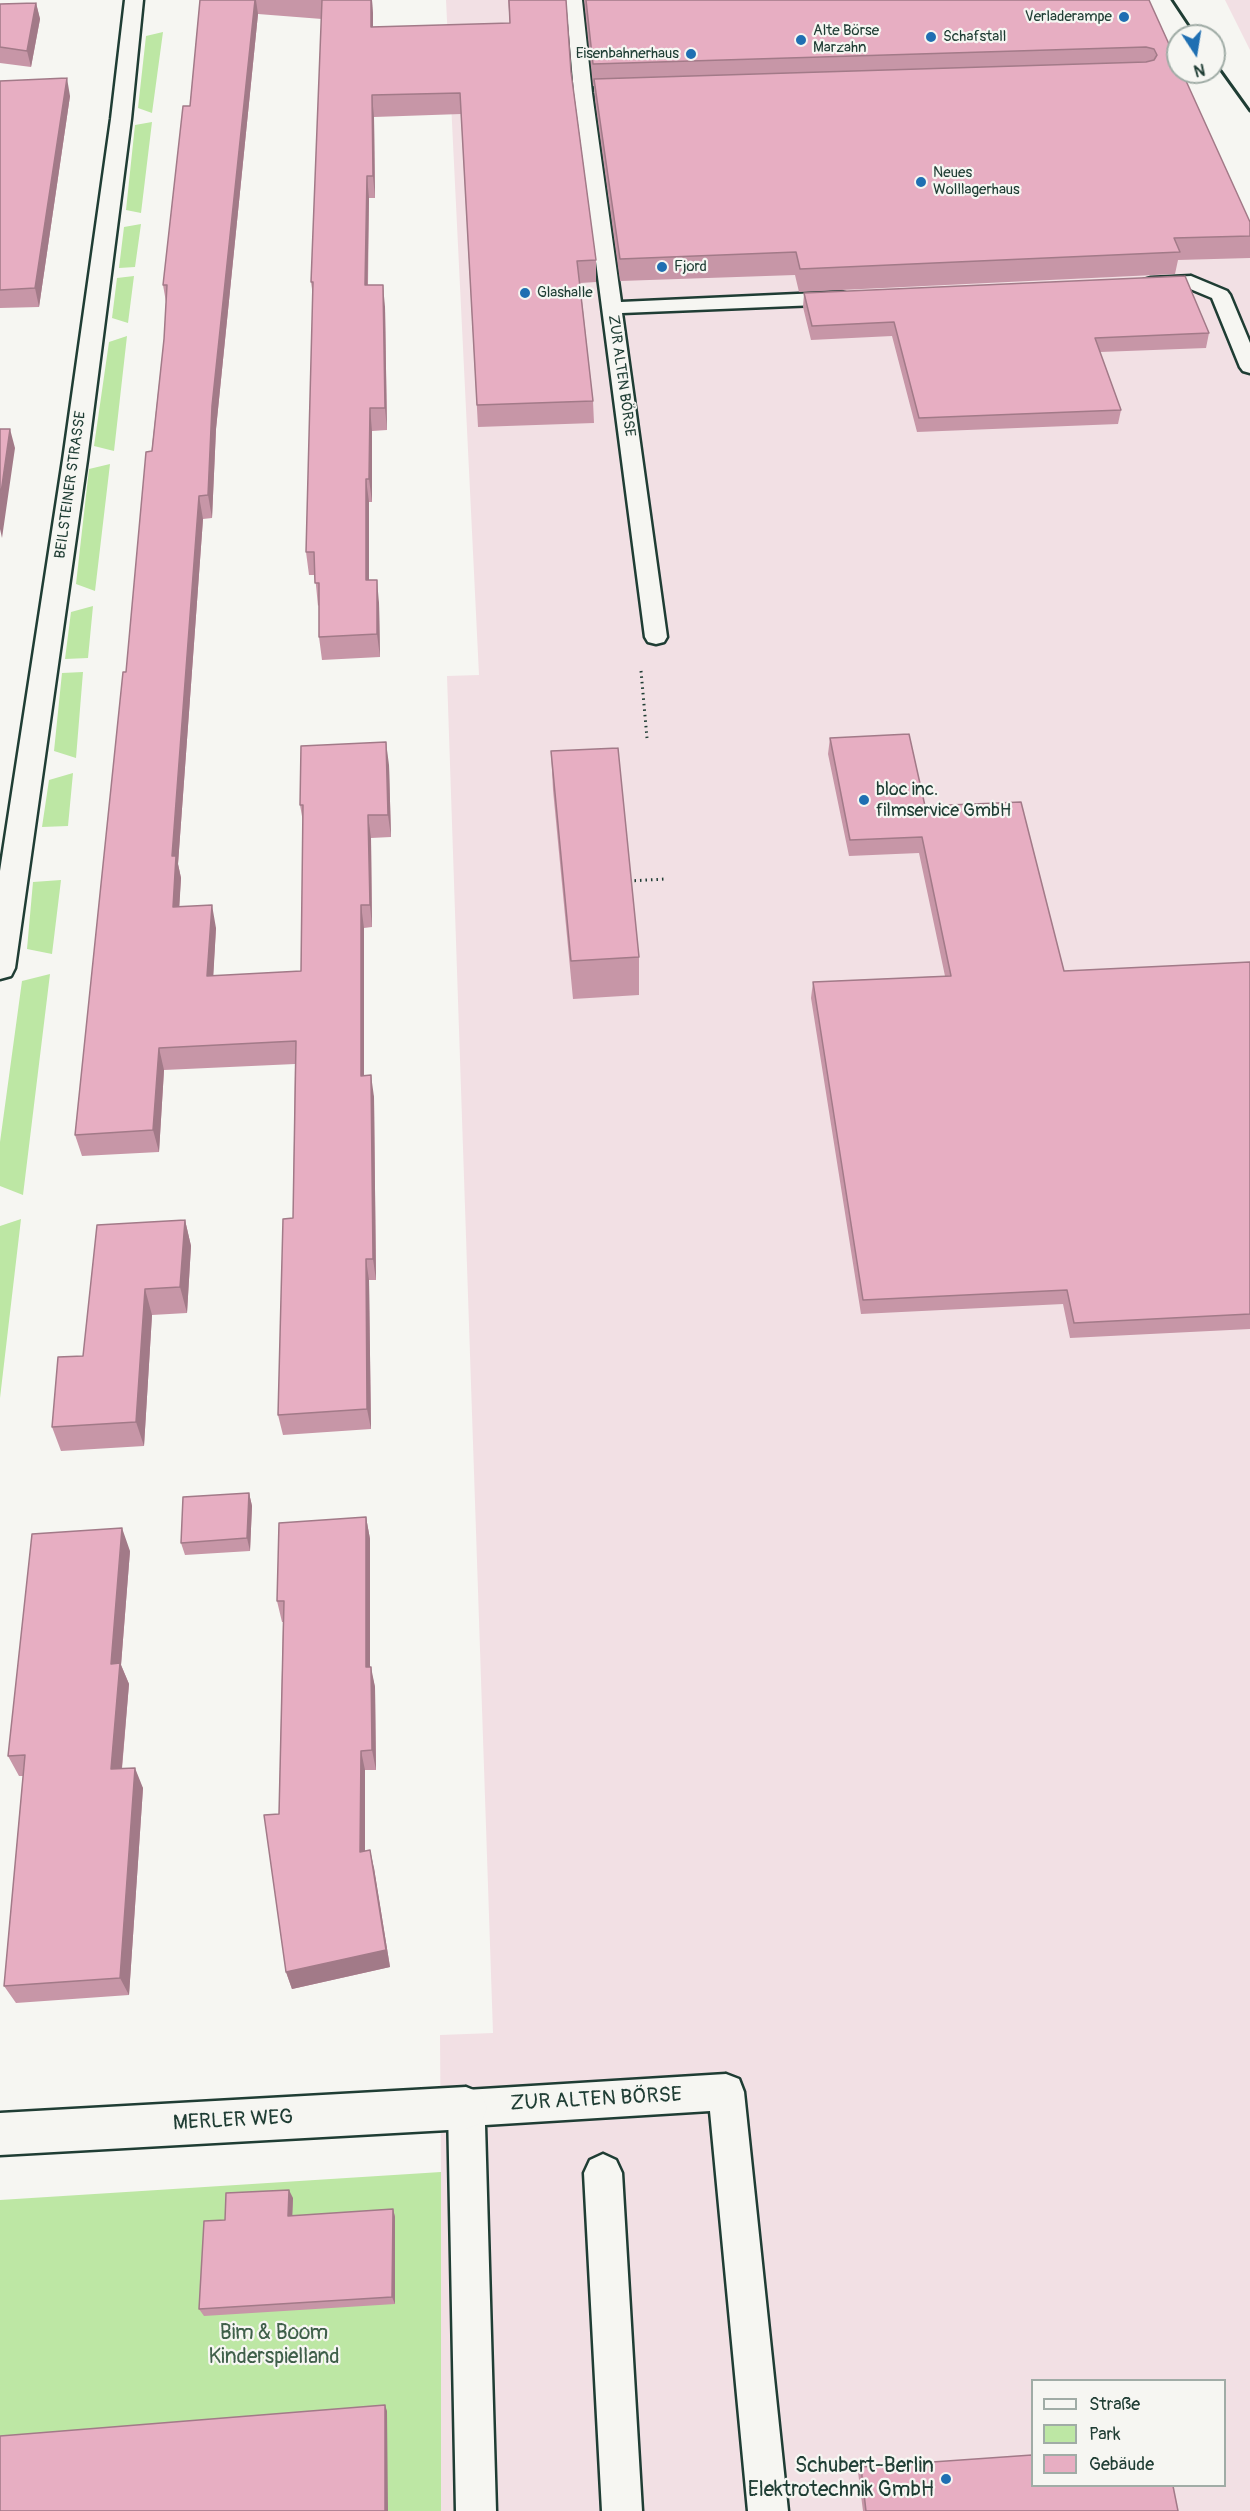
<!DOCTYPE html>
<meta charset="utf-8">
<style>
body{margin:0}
#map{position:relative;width:1250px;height:2511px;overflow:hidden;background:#f6f6f2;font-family:Pangolin,sans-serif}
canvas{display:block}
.legend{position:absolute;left:1031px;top:2379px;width:195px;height:108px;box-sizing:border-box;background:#f6f6f2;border:2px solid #a0aca6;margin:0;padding:8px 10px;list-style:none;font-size:18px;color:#1f3d34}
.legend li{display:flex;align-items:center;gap:12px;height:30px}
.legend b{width:30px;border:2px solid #a0aca6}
.north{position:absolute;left:1166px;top:24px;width:60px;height:60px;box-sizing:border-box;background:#f6f6f2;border:2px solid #a0aca6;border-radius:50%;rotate:168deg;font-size:16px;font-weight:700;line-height:24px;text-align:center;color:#1f3d34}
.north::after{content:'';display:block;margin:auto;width:21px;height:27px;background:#1f6fb2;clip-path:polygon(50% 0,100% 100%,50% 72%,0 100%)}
</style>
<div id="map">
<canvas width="1250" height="2511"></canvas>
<ul class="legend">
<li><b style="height:8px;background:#f6f6f2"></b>Straße</li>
<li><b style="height:16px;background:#bde7a4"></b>Park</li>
<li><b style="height:16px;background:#e7aec2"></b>Gebäude</li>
</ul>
<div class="north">N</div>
</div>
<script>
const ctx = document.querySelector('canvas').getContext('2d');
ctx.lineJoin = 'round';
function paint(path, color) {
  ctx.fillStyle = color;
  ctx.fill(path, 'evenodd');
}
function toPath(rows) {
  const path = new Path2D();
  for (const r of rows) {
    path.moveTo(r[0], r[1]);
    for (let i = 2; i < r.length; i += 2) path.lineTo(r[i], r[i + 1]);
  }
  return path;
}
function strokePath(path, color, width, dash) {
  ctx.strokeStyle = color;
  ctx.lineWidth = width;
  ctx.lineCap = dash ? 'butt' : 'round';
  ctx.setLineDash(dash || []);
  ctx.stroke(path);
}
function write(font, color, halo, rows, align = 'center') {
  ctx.font = font + ' Pangolin,sans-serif';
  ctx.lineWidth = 4.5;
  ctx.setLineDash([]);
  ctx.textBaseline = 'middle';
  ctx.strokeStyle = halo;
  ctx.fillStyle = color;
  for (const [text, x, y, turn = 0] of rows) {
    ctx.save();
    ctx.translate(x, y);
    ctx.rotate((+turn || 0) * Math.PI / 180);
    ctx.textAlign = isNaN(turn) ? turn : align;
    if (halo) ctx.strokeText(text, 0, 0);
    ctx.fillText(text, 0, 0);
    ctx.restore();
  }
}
paint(toPath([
 [446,0,1136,0,1250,256,1250,2511,386,2511,370,2237,441,2172,440,2035,493,2033,447,676,479,675],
 [1032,2380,1224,2380,1224,2486,1032,2486],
 [1225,0,1250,0,1250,50]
]), '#f2e0e4');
paint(toPath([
 [163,32,152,113,138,108,146,36],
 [152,122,141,213,126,210,135,125],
 [141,224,135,267,119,268,124,227],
 [134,276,128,323,112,318,117,278],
 [127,336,114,451,94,446,109,342],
 [110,464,95,591,76,584,89,469],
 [93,606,88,658,65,659,71,612],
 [83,672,76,758,54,751,62,673],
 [73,773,68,826,42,827,49,780],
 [61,880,52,954,27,949,33,882],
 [50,974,23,1195,0,1186,0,1142,22,981],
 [21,1219,0,1398,0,1226],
 [441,2172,441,2511,0,2511,0,2200]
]), '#bde7a4');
const lane = toPath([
 [566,0,582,0,592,93,621,302,841,292,848,294,851,298,848,302,841,304,622,313,667,637,664,642,656,644,648,642,645,637,574,93,566,0],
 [1191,276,1227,291,1230,295,1250,343,1250,373,1243,371,1240,367,1212,298,1188,288,1151,290,1144,288,1141,284,1144,280,1151,278,1191,276],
 [726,2074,739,2079,744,2092,788,2511,748,2511,710,2111,485,2125,496,2511,456,2511,448,2108,453,2095,466,2090,726,2074],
 [603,2154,616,2160,622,2173,642,2511,602,2511,584,2173,590,2160,603,2154]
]);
const street = toPath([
 [125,0,143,0,131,119,87,460,15,968,11,976,0,979,0,871,63,460,111,119,125,0],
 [466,2087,481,2093,487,2108,481,2123,466,2129,0,2155,0,2113,466,2087]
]);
strokePath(lane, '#1f3d34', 5);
strokePath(street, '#1f3d34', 5);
strokePath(toPath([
 [641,671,647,738],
 [629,881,665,879]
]), '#1f3d34', 3, [1.5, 4]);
paint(lane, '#f6f6f2');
paint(street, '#f6f6f2');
strokePath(toPath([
 [1172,0,1196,36],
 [1214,61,1250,111]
]), '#1f3d34', 3);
paint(toPath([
 [200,0,372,0,373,27,510,24,508,0,566,0,571,72,596,260,596,282,580,283,593,401,594,423,478,427,461,114,374,117,375,198,369,198,368,285,385,307,387,430,372,431,372,502,369,502,369,580,379,603,380,657,322,660,319,637,319,605,318,606,315,575,309,575,306,552,313,296,311,282,322,19,258,14,216,429,212,518,203,519,178,864,181,878,179,907,216,928,213,976,301,971,303,822,300,805,389,765,391,837,371,838,372,927,364,928,364,1075,374,1097,376,1280,369,1280,371,1429,283,1435,278,1415,293,1218,295,1064,164,1070,159,1152,82,1156,75,1135,164,339,166,302,163,285,190,106],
 [584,0,1149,0,1250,222,1250,258,1178,260,1175,274,799,292,795,275,620,281,595,100,594,86,593,86],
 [36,3,40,19,31,67,0,63,0,4],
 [0,81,70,96,39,307,0,308],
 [804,293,1209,333,1206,348,1100,352,1121,410,1118,424,917,432,892,336,811,340,803,307],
 [830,738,925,806,1064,971,1250,962,1250,1329,1070,1338,1063,1304,861,1314,811,998,813,982,945,976,919,853,849,856,828,754],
 [551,751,639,957,639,995,573,999,553,790],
 [185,1220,191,1246,187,1313,152,1315,144,1446,61,1451,52,1427,83,1356],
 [249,1493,252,1506,250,1551,185,1555,181,1543],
 [366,1517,370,1539,370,1667,375,1687,376,1770,365,1770,365,1851,374,1868,390,1967,292,1989,286,1972,279,1814,283,1622,282,1622,277,1601],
 [130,1551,121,1665,129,1684,122,1769,143,1788,129,1995,16,2003,4,1986,23,1776,19,1776,8,1756],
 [293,2198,292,2216,393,2209,395,2217,395,2304,204,2316,199,2309,225,2220],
 [861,2467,1178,2511,863,2511,858,2472]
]), '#c796a7');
paint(toPath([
 [255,0,256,0,258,14,216,429,212,518,208,495,212,406],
 [371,0,372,0,373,13,373,49,371,27],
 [36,3,40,19,31,67,27,51],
 [67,78,70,96,39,307,35,288],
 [372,95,374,117,375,198,373,176],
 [367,176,369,198,367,308,365,285],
 [383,285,385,307,387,430,385,408],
 [370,408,372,431,372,502,369,479],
 [10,429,15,448,2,538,0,529,0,500],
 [366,479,369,502,369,603,366,580],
 [199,496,203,519,178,864,181,878,178,930,173,907,172,856],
 [377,580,379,603,380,657,377,634],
 [386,742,389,765,391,837,388,815],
 [368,815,371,838,372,927,370,905],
 [212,905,216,928,212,999,207,976],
 [361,905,364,928,364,1097,361,1076],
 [159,1048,164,1070,159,1152,153,1130],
 [371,1075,374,1097,376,1280,373,1259],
 [185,1220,191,1246,187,1313,180,1287],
 [366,1259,369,1280,371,1429,367,1409],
 [145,1289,152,1315,144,1446,136,1422],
 [249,1493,252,1506,250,1551,247,1538],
 [366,1517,370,1539,370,1688,366,1667],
 [122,1528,130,1551,121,1665,129,1684,120,1789,111,1769,111,1664],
 [371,1667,375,1687,376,1770,372,1750],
 [361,1751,365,1770,365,1870,360,1852],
 [135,1768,143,1788,129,1995,120,1978],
 [370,1850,374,1868,390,1967,292,1989,286,1972],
 [289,2190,293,2198,292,2223,288,2216],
 [393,2209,395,2217,395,2304,392,2297],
 [385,2405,387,2411,388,2511,385,2511]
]), '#a27a88');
const building = toPath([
 [200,0,255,0,212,406,208,495,199,496,172,856,176,856,173,907,212,905,207,976,301,971,303,805,300,805,301,746,386,742,388,815,368,815,370,905,361,905,361,1076,371,1075,373,1259,366,1259,367,1409,278,1415,283,1219,293,1218,296,1041,159,1048,153,1130,75,1135,123,672,126,672,146,452,152,451,164,339,167,285,163,285,183,106,190,106,200,0],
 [322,0,371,0,371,27,510,23,509,0,566,0,571,72,596,260,577,261,593,401,477,405,460,93,372,95,373,176,367,176,365,285,383,285,385,408,370,408,369,479,366,479,366,580,377,580,377,634,319,637,319,583,315,583,314,552,306,552,313,282,311,282,322,0],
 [586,0,1149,0,1178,64,1178,72,1182,72,1250,222,1250,236,1174,238,1180,252,800,269,796,252,620,259,594,79,1146,62,1154,60,1157,55,1154,49,1146,47,593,64,586,0],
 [36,3,27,51,0,47,0,4,36,3],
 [67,78,35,288,0,290,0,81,67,78],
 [1185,276,1209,333,1095,338,1121,410,919,418,894,322,812,326,804,293,1185,276],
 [0,429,10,429,0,500,0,429],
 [909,734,925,806,1021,802,1064,971,1250,962,1250,1314,1074,1323,1067,1290,863,1300,813,982,951,976,922,837,850,840,830,738,909,734],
 [618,748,639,957,571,961,551,751,618,748],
 [185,1220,180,1287,145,1289,136,1422,52,1427,58,1357,83,1356,97,1225,185,1220],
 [249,1493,247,1538,181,1543,183,1497,249,1493],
 [366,1517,366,1667,371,1667,372,1750,361,1751,360,1852,370,1850,386,1950,286,1972,264,1815,279,1814,284,1601,277,1601,279,1523,366,1517],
 [122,1528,111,1664,120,1663,111,1769,135,1768,120,1978,4,1986,25,1755,8,1756,32,1534,122,1528],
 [289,2190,288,2216,393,2209,392,2297,199,2309,204,2221,225,2220,226,2193,289,2190],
 [385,2405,385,2511,0,2511,0,2436,385,2405],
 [1032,2455,1032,2486,1173,2486,1178,2511,866,2511,861,2467,1032,2455]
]);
paint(building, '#e7aec2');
strokePath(building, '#a27a88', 1.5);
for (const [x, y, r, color] of [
 [1124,17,6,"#1f6fb2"],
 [931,37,6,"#1f6fb2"],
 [801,40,6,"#1f6fb2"],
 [691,54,6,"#1f6fb2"],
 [921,182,6,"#1f6fb2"],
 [662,267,6,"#1f6fb2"],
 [525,293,6,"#1f6fb2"],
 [864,800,6,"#1f6fb2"],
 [946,2479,6,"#1f6fb2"]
]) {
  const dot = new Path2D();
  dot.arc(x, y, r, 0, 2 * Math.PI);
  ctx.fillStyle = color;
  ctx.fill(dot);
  strokePath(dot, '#f6f6f2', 2);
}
write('15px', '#1f3d34', '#f6f6f2', [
 ["Verladerampe",1112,17,"right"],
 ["Alte Börse",813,31],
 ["Marzahn",813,48],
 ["Schafstall",943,37],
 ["Eisenbahnerhaus",679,54,"right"],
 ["Neues",933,173],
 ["Wolllagerhaus",933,190],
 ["Fjord",674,267],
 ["Glashalle",537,293]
], 'left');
write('15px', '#1f3d34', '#f6f6f2', [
 ["ZUR ALTEN BÖRSE",621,376,82],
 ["BEILSTEINER STRASSE",71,485,-82]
]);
write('18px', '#1f3d34', '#f6f6f2', [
 ["bloc inc.",876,790],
 ["filmservice GmbH",876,811]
], 'left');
write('21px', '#1f3d34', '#f6f6f2', [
 ["ZUR ALTEN BÖRSE",596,2100,-3],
 ["MERLER WEG",233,2121,-3]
]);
write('21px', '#3f5f4a', '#f6f6f2', [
 ["Bim & Boom",274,2334],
 ["Kinderspielland",274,2358]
]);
write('21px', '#1f3d34', '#f6f6f2', [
 ["Schubert-Berlin",934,2467],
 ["Elektrotechnik GmbH",934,2491]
], 'right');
</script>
